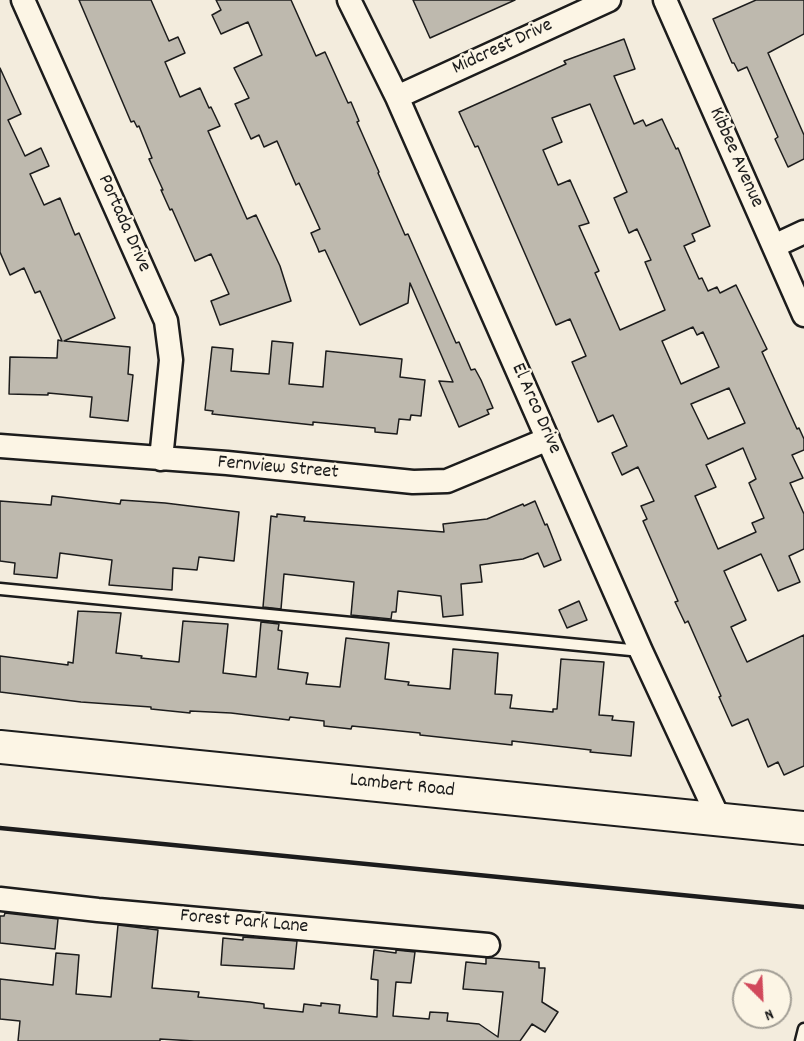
<!DOCTYPE html>
<style>
body{margin:0}
#map{position:relative;width:804px;height:1041px;overflow:hidden;background:#f3ecdd;font-family:Dekko,sans-serif}
canvas{display:block}
.north{position:absolute;left:732px;top:969px;width:60px;height:60px;box-sizing:border-box;background:#fcf5e5;border:2px solid #a29e95;border-radius:50%;rotate:156deg;font-size:16px;font-weight:700;line-height:24px;text-align:center;color:#1c1c1c}
.north::after{content:'';display:block;margin:auto;width:21px;height:27px;background:#d1495b;clip-path:polygon(50% 0,100% 100%,50% 72%,0 100%)}
</style>
<div id="map">
<canvas width="804" height="1041"></canvas>
<div class="north">N</div>
</div>
<script>
const ctx = document.querySelector('canvas').getContext('2d');
ctx.lineJoin = 'round';
function paint(path, color) {
  ctx.fillStyle = color;
  ctx.fill(path, 'evenodd');
}
function toPath(rows) {
  const path = new Path2D();
  for (const r of rows) {
    path.moveTo(r[0], r[1]);
    for (let i = 2; i < r.length; i += 2) path.lineTo(r[i], r[i + 1]);
  }
  return path;
}
function strokePath(path, color, width, dash) {
  ctx.strokeStyle = color;
  ctx.lineWidth = width;
  ctx.lineCap = dash ? 'butt' : 'round';
  ctx.setLineDash(dash || []);
  ctx.stroke(path);
}
function write(font, color, halo, rows, align = 'center') {
  ctx.font = font + ' Dekko,sans-serif';
  ctx.lineWidth = 4.5;
  ctx.setLineDash([]);
  ctx.textBaseline = 'middle';
  ctx.strokeStyle = halo;
  ctx.fillStyle = color;
  for (const [text, x, y, turn = 0] of rows) {
    ctx.save();
    ctx.translate(x, y);
    ctx.rotate((+turn || 0) * Math.PI / 180);
    ctx.textAlign = isNaN(turn) ? turn : align;
    if (halo) ctx.strokeText(text, 0, 0);
    ctx.fillText(text, 0, 0);
    ctx.restore();
  }
}
const building = toPath([
 [79,0,151,0,169,41,178,37,185,53,165,62,180,97,200,88,209,108,211,107,220,126,208,131,247,219,256,215,280,266,291,301,220,325,211,301,229,294,211,254,195,261,172,209,170,210,161,190,163,190,149,159,152,158,139,126,137,127,134,121,131,122,79,0],
 [216,0,291,0,316,56,325,52,348,103,351,102,359,121,357,122,379,172,378,173,405,235,408,234,456,343,459,342,471,370,475,369,481,380,493,408,487,410,489,414,459,427,439,381,453,382,410,283,408,303,360,325,325,250,319,252,318,249,311,233,320,229,299,183,296,185,277,141,264,147,259,135,251,139,235,104,249,98,234,68,262,55,248,22,221,34,212,15,221,10,216,0],
 [413,0,515,0,430,38,413,0],
 [756,0,804,0,804,34,768,53,804,135,804,159,788,167,775,139,778,137,747,67,738,71,734,63,732,63,713,19,756,0],
 [624,39,635,69,614,76,634,124,643,120,646,126,662,119,676,149,678,148,710,226,692,234,695,241,684,246,699,279,702,278,708,291,717,287,720,293,736,285,767,349,762,352,797,429,799,428,804,439,804,450,792,455,803,478,790,483,804,514,804,549,789,556,800,582,778,591,761,554,724,571,746,620,731,627,747,662,804,635,804,766,784,775,778,762,768,767,748,719,732,726,719,697,721,696,688,621,685,623,675,602,678,601,643,521,647,519,641,506,654,501,638,467,622,475,612,453,627,446,613,415,598,422,572,362,586,356,570,319,556,325,478,146,475,147,459,112,566,64,564,61,624,39],
 [590,104,627,192,614,198,629,233,637,229,651,260,645,262,665,310,620,330,595,273,599,271,579,226,589,223,570,180,558,185,543,150,562,142,552,118,590,104],
 [693,327,697,335,703,332,719,367,681,384,662,341,693,327],
 [729,388,745,423,708,439,691,404,729,388],
 [743,448,756,479,749,483,764,518,752,523,756,532,718,549,695,496,716,487,706,465,743,448],
 [0,68,21,114,8,120,25,156,41,148,49,166,30,174,44,205,60,198,75,235,79,233,115,318,64,341,130,347,128,374,133,375,128,421,90,417,92,397,48,393,48,395,9,394,10,357,57,358,58,340,62,341,40,291,35,293,24,268,10,275,0,252,0,68],
 [272,341,293,343,289,384,323,387,326,351,402,359,400,377,425,380,421,416,411,415,410,420,399,419,397,434,375,432,375,428,313,422,313,425,212,414,213,411,205,410,212,347,233,349,231,371,269,374,272,341],
 [52,496,120,504,121,500,165,503,239,512,234,561,199,557,197,570,173,568,172,590,109,585,112,560,60,553,57,578,14,574,15,563,0,561,0,501,51,505,52,496],
 [535,501,545,525,547,524,561,560,544,567,538,553,523,559,480,565,482,582,461,584,463,615,443,617,441,596,398,591,396,612,392,612,391,619,351,615,354,582,284,574,281,609,263,607,271,516,277,517,277,514,305,517,304,521,444,532,443,524,487,519,523,504,524,506,535,501],
 [579,601,587,620,567,628,559,610,579,601],
 [78,611,121,613,116,653,142,656,141,658,179,662,183,621,228,624,223,673,256,677,261,622,279,624,278,630,282,631,278,669,308,673,306,684,340,687,346,638,389,643,385,679,409,682,408,685,450,689,453,649,498,653,495,694,512,695,510,708,553,712,553,709,557,709,561,659,604,662,599,715,613,716,612,720,634,722,631,756,590,752,591,750,512,741,512,745,420,735,420,733,352,726,351,729,324,726,324,721,290,717,289,720,231,713,190,711,190,713,151,709,151,707,81,702,0,692,0,656,68,665,68,662,73,663,78,611],
 [5,913,58,919,55,949,0,943,0,916,4,916,5,913],
 [118,925,158,930,152,988,199,992,198,997,250,1002,264,1004,264,1008,303,1012,304,1004,321,1006,321,1003,340,1005,339,1013,377,1017,378,980,371,979,374,950,396,953,396,950,415,952,411,983,396,982,393,1016,429,1019,430,1012,448,1013,447,1021,479,1024,498,1037,503,992,463,989,466,962,486,964,486,958,492,958,539,962,539,968,545,968,542,1002,558,1012,545,1032,532,1024,520,1041,194,1041,160,1039,160,1041,18,1041,20,1021,0,1019,0,979,53,985,56,953,79,955,76,994,111,997,118,925],
 [243,937,297,941,294,969,221,965,223,938,243,940,243,937]
]);
paint(building, '#beb9ae');
strokePath(building, '#1c1c1c', 1.5);
const service = toPath([
 [0,589,641,651],
 [801,1041,804,1029]
]);
const minor = toPath([
 [23,0,166,321,171,360,161,459],
 [349,0,397,97,641,651,719,819],
 [665,0,804,315],
 [397,97,609,0],
 [774,246,804,232],
 [0,446,227,463,413,482,447,481,548,439],
 [0,899,98,910,488,945]
]);
const secondary = toPath([
 [0,747,804,828]
]);
strokePath(service, '#1c1c1c', 15);
strokePath(minor, '#1c1c1c', 27);
strokePath(secondary, '#1c1c1c', 36);
strokePath(service, '#fcf5e5', 10);
strokePath(minor, '#fcf5e5', 22);
strokePath(secondary, '#fcf5e5', 32);
strokePath(toPath([
 [0,828,804,907]
]), '#1c1c1c', 4.5);
write('20px', '#1c1c1c', '#fcf5e5', [
 ["Midcrest Drive",503,48,-25],
 ["Kibbee Avenue",735,158,66],
 ["Portada Drive",123,224,66],
 ["El Arco Drive",535,409,66],
 ["Fernview Street",278,469,5],
 ["Lambert Road",402,787,6],
 ["Forest Park Lane",244,923,5]
]);
</script>
